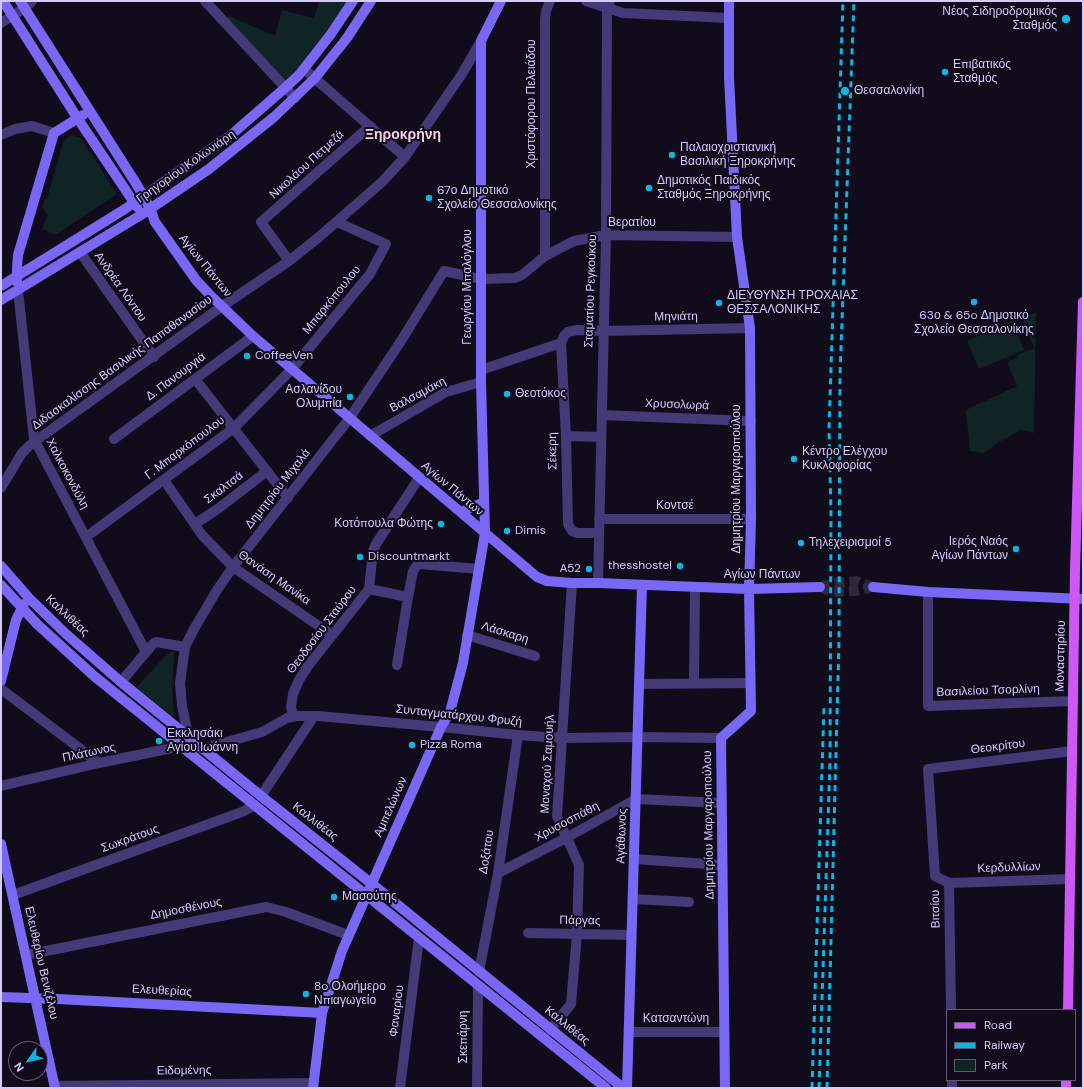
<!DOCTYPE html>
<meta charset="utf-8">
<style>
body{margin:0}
#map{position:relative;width:1084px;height:1089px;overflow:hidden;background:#110c1b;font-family:"DM Sans",sans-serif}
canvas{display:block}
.frame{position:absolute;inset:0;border:2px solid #d5cafc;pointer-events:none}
.legend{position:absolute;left:946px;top:1009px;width:130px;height:72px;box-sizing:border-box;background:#110c1b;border:1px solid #5f5875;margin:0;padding:5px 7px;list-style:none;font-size:12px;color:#d5cafc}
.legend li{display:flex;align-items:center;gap:8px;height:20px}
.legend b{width:20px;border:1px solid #5f5875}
.north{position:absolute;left:8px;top:1041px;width:40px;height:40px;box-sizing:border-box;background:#110c1b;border:1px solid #5f5875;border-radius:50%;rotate:236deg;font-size:11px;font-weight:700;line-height:16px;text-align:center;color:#d5cafc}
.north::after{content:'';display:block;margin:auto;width:14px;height:18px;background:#0eb5e4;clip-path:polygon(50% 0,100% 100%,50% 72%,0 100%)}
</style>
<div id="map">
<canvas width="1084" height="1089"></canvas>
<div class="frame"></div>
<ul class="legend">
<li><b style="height:5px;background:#cd58f5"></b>Road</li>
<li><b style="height:5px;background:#0eb5e4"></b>Railway</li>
<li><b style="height:11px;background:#102325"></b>Park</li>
</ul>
<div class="north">N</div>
</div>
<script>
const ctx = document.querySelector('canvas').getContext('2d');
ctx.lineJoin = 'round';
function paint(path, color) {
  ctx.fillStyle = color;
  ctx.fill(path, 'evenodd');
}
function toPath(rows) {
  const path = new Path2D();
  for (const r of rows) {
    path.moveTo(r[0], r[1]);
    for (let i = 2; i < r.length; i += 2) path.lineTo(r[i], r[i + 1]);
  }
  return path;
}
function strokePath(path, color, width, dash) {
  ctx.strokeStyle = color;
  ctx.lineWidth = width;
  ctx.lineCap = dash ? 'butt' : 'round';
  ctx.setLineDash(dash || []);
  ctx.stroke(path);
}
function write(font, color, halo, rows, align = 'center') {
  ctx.font = font + ' "DM Sans",sans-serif';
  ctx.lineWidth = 4;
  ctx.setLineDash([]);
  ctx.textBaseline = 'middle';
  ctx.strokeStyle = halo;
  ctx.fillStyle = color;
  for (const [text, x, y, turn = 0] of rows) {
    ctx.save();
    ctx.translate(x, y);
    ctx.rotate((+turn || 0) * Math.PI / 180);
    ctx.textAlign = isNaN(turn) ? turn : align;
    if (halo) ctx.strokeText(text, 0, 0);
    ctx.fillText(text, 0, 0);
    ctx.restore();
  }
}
paint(toPath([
 [319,1,352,1,285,88,224,21,229,16,275,36,282,10,314,18],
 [71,135,81,138,117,194,55,235,42,229,48,215,42,207,45,199,47,199,63,142],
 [1036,312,1034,433,1021,430,999,442,984,453,970,451,966,410,1017,386,1007,362,1018,357,1017,355,1034,348,1022,318],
 [1012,321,1024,350,979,369,967,341],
 [172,651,174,652,174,656,172,690,174,712,174,715,172,716,136,688,165,656]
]), '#102325');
strokePath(toPath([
 [820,587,834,583,857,581,873,587],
 [820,587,832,592,856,591,873,587]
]), '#2e283d', 10, [10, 5]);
strokePath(toPath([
 [205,1,295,98],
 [586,1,623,13,729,18],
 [1,23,25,8,32,1],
 [304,69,405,157],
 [1,135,15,129,32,126,54,133],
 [80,252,154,357],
 [545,256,545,19,546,11,550,1],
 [289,261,261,222,370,126],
 [18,290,34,439,146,652,121,682],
 [481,370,561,343],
 [195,379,288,498],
 [602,415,751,421],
 [370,436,446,392,481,382],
 [566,436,601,437],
 [114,439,253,336],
 [164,480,202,535,233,567,332,635],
 [1,488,22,453,30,445,221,307,289,261,319,237,382,182,405,157,462,74,481,41],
 [599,519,751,519],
 [195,524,219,508,267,471],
 [599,533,577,533,572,531,568,524,566,436,561,343,564,336,568,332,577,330,603,331,750,328],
 [86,537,234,428,292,369,370,274,386,244,337,222],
 [598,583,606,235,607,9,610,1],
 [369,589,408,597,413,571,417,565,420,564,479,569],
 [928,592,928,706,1073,701],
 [467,635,535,656],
 [146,652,153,644,156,642,185,647],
 [397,665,408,597],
 [694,683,695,587],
 [639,684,750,683],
 [1,689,99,763],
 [293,716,291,707,293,694,299,680,308,666,369,589,373,551,376,544,419,478],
 [189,739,182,706,180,683,185,647,194,629,217,590,233,567,349,419,401,341,444,271,481,279,515,278,522,275,545,256,574,241,606,235,737,237],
 [202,749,262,732,287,718,296,716,318,716,441,727,518,735,562,738,638,737,721,738],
 [1,786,99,763,182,746],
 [261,796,314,716],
 [634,859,722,865],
 [498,873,566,838,636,799,722,803],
 [949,883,1070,879],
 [13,895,242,812,255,805],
 [633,899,689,902],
 [528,933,631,935],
 [26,955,266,907,286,912,348,935],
 [479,972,498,873,518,735],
 [951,1010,949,883,935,876,928,769,1072,751],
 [550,1030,571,1004,577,934,579,865,557,816,572,583],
 [629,1032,724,1032],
 [952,1080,952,1088],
 [55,1086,313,1083],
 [400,1088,419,938],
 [477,1088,478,986]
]), '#443a78', 10);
strokePath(toPath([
 [3,1,78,119,137,207],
 [20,1,137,185,150,208,155,222,196,280,210,295,253,336,537,577,547,581,572,583,598,583,749,589,820,587],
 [17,282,17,269,18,255,54,133,83,115],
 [1,286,125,209,231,135,285,88,299,75,331,34,353,1],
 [1,300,144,213,209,169,274,117,315,78,347,38,371,1],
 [461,512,484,502],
 [1,566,29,598,66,634,121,682,261,796,372,884,623,1088],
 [1,585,37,624,94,676,606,1088],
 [873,587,928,592,1083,599],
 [1,681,16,620,24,604],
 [1,844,55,1088],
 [1,997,58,999,322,1013],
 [313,1088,322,1013,342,951,441,727,450,712,463,663,485,533,481,382,481,41,501,1],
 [627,1088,642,585],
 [725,1088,721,738,751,711,749,589,751,519,750,328,737,237,729,77,729,1]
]), '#7b67f6', 10);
strokePath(toPath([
 [1068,1010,1075,570,1083,302],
 [1066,1088,1066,1080]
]), '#cd58f5', 10);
strokePath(toPath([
 [812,1088,824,707],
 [819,1088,830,762,831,512,829,429,843,1],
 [827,1088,839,642,840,375,854,1]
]), '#0eb5e4', 3, [6, 5]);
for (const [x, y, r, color] of [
 [1066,19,5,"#0eb5e4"],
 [945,72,4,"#0eb5e4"],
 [845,91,5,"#0eb5e4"],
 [672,155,4,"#0eb5e4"],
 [649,188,4,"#0eb5e4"],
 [429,198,4,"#0eb5e4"],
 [974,302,4,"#0eb5e4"],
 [719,303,4,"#0eb5e4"],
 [247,356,4,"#0eb5e4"],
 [507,394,4,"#0eb5e4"],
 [350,397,4,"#0eb5e4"],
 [794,459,4,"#0eb5e4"],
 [441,524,4,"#0eb5e4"],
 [507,531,4,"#0eb5e4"],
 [801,543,4,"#0eb5e4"],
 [1016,549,4,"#0eb5e4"],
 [360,557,4,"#0eb5e4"],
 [680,566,4,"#0eb5e4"],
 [589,569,4,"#0eb5e4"],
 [159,741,4,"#0eb5e4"],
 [412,745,4,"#0eb5e4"],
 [334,897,4,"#0eb5e4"],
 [306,994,4,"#0eb5e4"]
]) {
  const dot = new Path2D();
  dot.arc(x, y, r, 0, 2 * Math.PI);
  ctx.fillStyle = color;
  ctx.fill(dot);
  strokePath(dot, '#110c1b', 1.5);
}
write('12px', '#d5cafc', '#110c1b', [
 ["Νέος Σιδηροδρομικός",1057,12,"right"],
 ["Σταθμός",1057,26,"right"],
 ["Επιβατικός",953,65],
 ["Σταθμός",953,79],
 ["Θεσσαλονίκη",854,91],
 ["Παλαιοχριστιανική",680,148],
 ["Βασιλική Ξηροκρήνης",680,162],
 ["Δημοτικός Παιδικός",657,181],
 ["Σταθμός Ξηροκρήνης",657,195],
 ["67ο Δημοτικό",437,191],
 ["Σχολείο Θεσσαλονίκης",437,205],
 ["ΔΙΕΥΘΥΝΣΗ ΤΡΟΧΑΙΑΣ",727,296],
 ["ΘΕΣΣΑΛΟΝΙΚΗΣ",727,310],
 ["63ο & 65o Δημοτικό",974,316,"center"],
 ["Σχολείο Θεσσαλονίκης",974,330,"center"],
 ["CoffeeVen",255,356],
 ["Ασλανίδου",342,390,"right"],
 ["Ολυμπία",342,404,"right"],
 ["Θεοτόκος",515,394],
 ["Κέντρο Ελέγχου",802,452],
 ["Κυκλοφορίας",802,466],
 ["Κοτόπουλα Φώτης",433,524,"right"],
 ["Dimis",515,531],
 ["Ιερός Ναός",1008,542,"right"],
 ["Αγίων Πάντων",1008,556,"right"],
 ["Τηλεχειρισμοί 5",809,543],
 ["Discountmarkt",368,557],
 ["thesshostel",672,566,"right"],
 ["A52",581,569,"right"],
 ["Εκκλησάκι",167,734],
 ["Αγίου Ιωάννη",167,748],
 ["Pizza Roma",420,745],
 ["Μασούτης",342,897],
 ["8o Ολοήμερο",314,987],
 ["Νπιαγωγείο",314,1001]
], 'left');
write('12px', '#d5cafc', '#110c1b', [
 ["Χριστόφορου Πελειάδου",532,104,-90],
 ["Νικολάου Πετμεζά",307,165,-42],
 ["Γρηγορίου Κολωνιάρη",186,167,-35],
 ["Βερατίου",632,223],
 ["Αγίων Πάντων",205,266,51],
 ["Ανδρέα Λόντου",120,287,55],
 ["Γεωργίου Μπαλόγλου",468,287,-90],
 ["Σταματίου Ρεγκούκου",591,291,-88],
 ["Μπαρκόπουλου",332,300,-51],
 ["Μηνιάτη",676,317,-1],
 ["Διδασκαλίσσης Βασιλικής Παπαθανασίου",122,363,-36],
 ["Δ. Πανουργιά",176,377,-37],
 ["Βαλσαμάκη",418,395,-28],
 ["Χρυσολωρά",677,405,2],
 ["Γ. Μπαρκόπουλου",185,448,-37],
 ["Σέκερη",553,451,-91],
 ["Χαλκοκονδύλη",67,474,62],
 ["Δημητρίου Μαργαροπούλου",737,479,-90],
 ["Σκαλτσά",224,488,-37],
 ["Δημητρίου Μιχαλά",278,489,-52],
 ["Αγίων Πάντων",452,489,40],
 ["Κοντσέ",675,506],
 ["Αγίων Πάντων",762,575],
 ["Θανάση Μανίκα",274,578,35],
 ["Καλλιθέας",67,616,43],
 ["Θεοδοσίου Σταύρου",322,630,-53],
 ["Λάσκαρη",505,633,17],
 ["Μοναστηρίου",1061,656,-89],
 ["Βασιλείου Τσορλίνη",988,691,-2],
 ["Συνταγματάρχου Φρυζή",459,716,6],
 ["Θεοκρίτου",998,747,-7],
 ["Πλάτωνος",89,753,-12],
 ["Μοναχού Σαμουήλ",548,764,-87],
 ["Αμπελώνων",391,807,-66],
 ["Καλλιθέας",315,822,38],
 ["Χρυσοσπάθη",567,822,-28],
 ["Δημητρίου Μαργαροπούλου",709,825,-91],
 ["Αγάθωνος",622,836,-88],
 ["Σωκράτους",130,839,-20],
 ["Δοξάτου",487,852,-81],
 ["Κερδυλλίων",1009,868,-2],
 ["Δημοσθένους",186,909,-11],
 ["Βιτσίου",936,909,-91],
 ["Πάργας",580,921,1],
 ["Ελευθερίου Βενιζέλου",41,963,77],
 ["Ελευθερίας",162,991,3],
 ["Φαναρίου",397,1011,-83],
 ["Κατσαντώνη",676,1019],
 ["Καλλιθέας",567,1026,39],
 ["Σκεπάρνη",464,1037,-90],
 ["Ειδομένης",184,1071,-1]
]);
write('bold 14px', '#fccce5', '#110c1b', [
 ["Ξηροκρήνη",403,135]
]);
</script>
